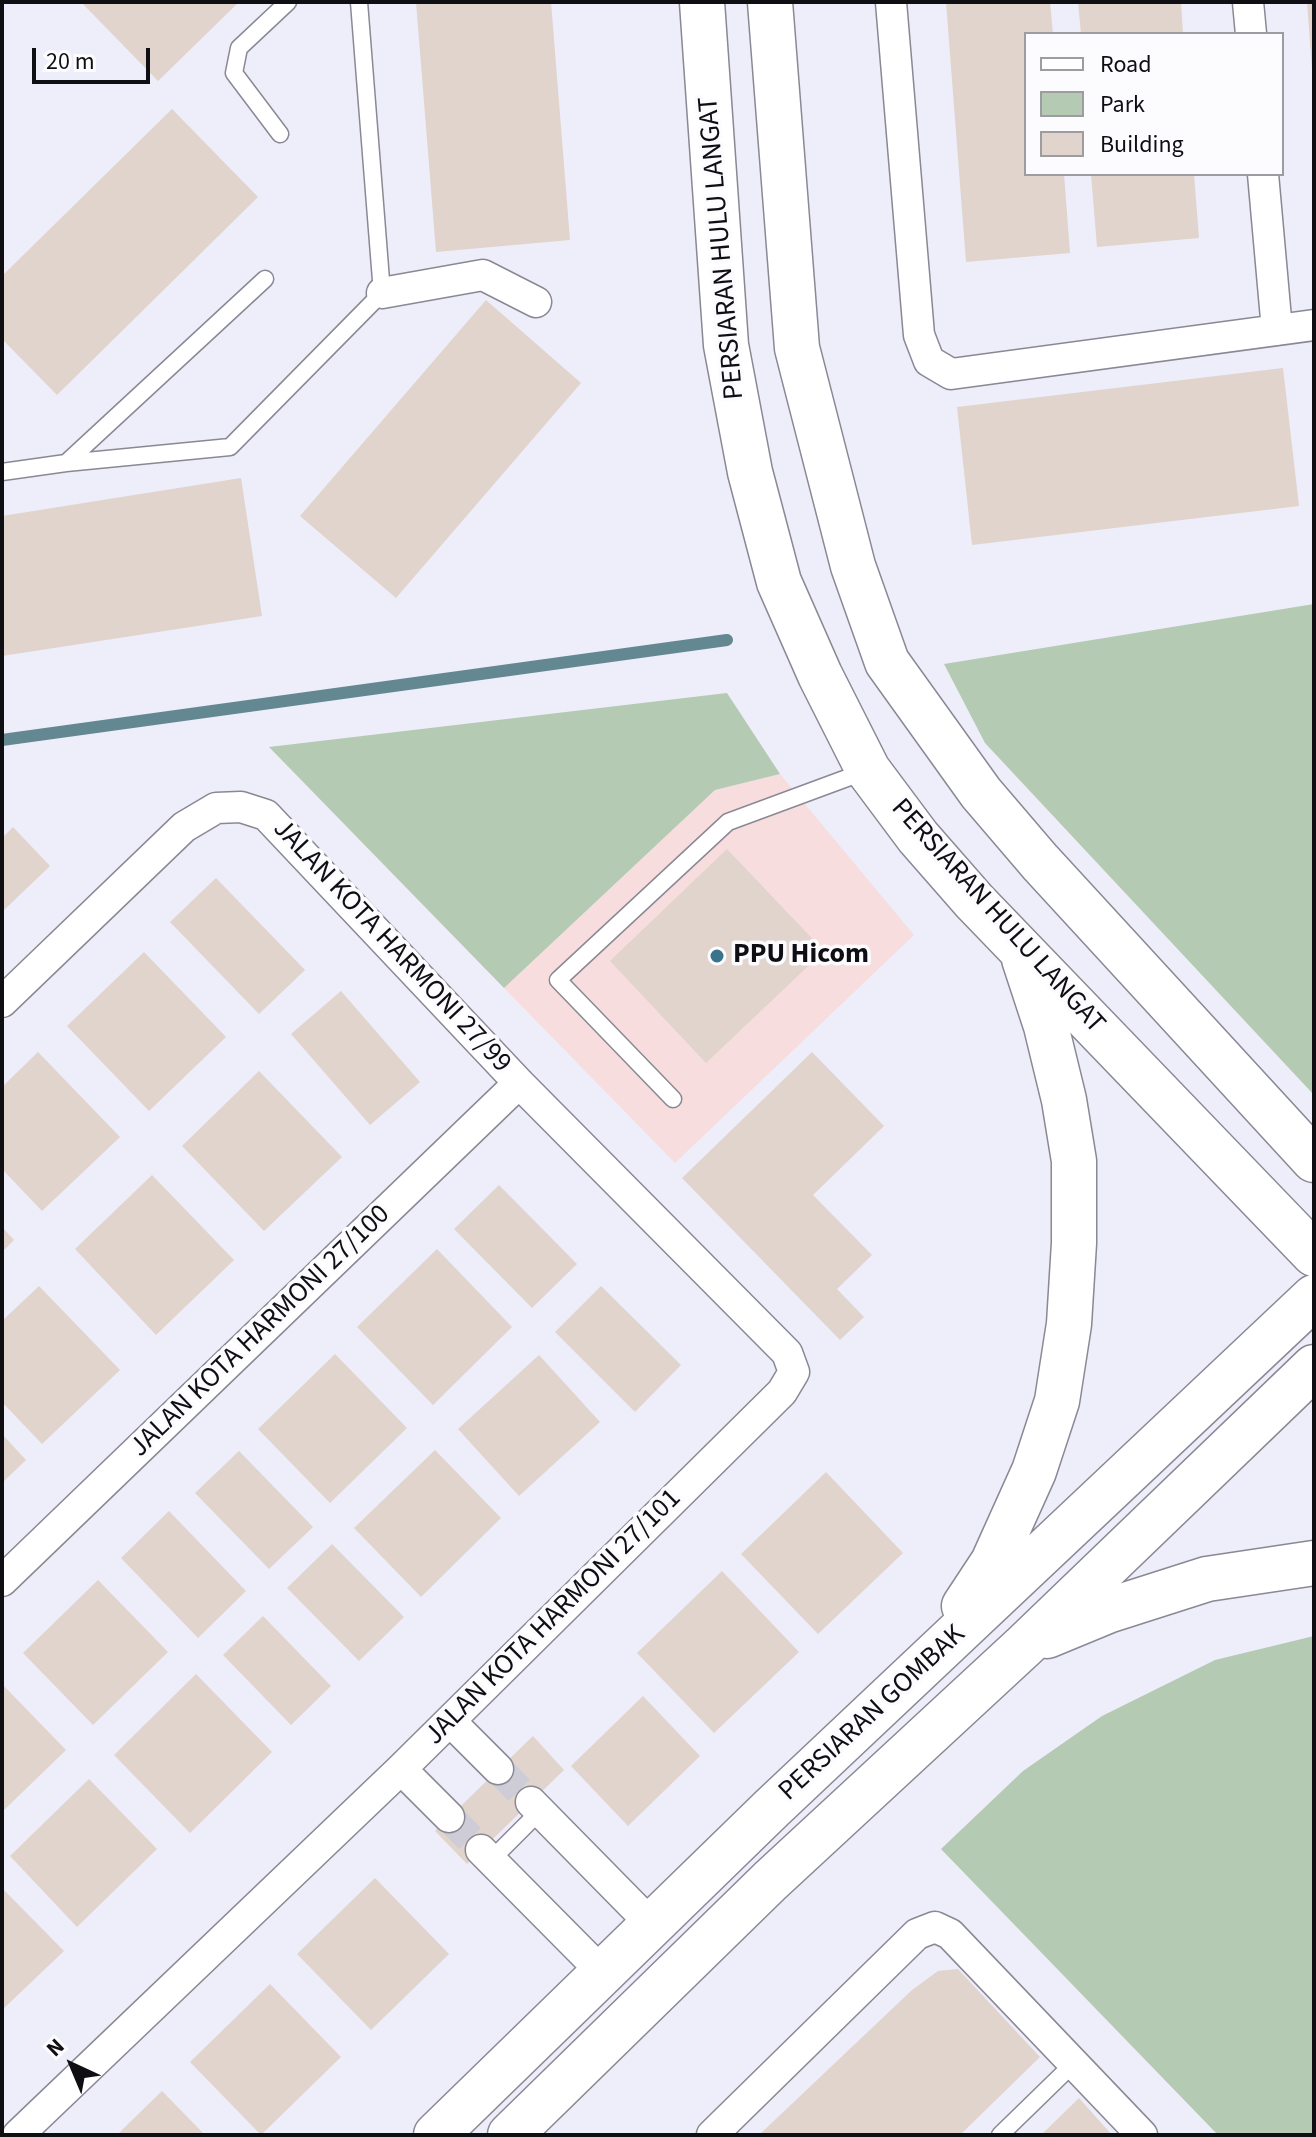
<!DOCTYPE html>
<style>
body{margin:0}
#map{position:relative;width:1316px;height:2137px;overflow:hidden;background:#eeedfa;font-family:"Source Sans 3",sans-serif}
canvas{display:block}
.frame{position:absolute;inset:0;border:4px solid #0f0e13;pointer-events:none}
.legend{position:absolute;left:1024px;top:32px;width:260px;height:144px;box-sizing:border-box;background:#fcfbfe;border:2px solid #9d9ca0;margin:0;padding:10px 14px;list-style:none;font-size:24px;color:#0f0e13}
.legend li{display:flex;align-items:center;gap:16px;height:40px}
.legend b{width:40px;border:2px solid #9d9ca0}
.north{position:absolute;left:32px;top:2025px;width:80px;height:80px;-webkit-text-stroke:6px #fcfbfe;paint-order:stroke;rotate:316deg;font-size:22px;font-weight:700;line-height:32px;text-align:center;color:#0f0e13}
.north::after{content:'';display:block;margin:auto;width:28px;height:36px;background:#0f0e13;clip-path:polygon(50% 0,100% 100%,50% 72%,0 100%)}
.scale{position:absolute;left:32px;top:48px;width:118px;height:36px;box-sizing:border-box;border:4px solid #0f0e13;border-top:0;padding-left:10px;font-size:24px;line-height:28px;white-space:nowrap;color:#0f0e13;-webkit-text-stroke:6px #fcfbfe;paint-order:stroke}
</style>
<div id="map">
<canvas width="1316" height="2137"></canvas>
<div class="frame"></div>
<ul class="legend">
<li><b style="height:10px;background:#fff"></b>Road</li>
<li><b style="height:22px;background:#b4cab3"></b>Park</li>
<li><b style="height:22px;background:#e0d4cc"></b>Building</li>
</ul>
<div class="north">N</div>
<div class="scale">20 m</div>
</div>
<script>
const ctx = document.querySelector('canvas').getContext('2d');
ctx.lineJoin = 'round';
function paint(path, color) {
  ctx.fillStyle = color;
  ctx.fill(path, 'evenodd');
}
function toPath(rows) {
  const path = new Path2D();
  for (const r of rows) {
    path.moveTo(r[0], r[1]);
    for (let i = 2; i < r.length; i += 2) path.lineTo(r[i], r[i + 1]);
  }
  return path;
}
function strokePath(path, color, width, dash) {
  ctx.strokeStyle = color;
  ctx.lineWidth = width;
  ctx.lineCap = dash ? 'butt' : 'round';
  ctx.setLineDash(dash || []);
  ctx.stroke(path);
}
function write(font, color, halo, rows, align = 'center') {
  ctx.font = font + ' "Source Sans 3",sans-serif';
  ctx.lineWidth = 7;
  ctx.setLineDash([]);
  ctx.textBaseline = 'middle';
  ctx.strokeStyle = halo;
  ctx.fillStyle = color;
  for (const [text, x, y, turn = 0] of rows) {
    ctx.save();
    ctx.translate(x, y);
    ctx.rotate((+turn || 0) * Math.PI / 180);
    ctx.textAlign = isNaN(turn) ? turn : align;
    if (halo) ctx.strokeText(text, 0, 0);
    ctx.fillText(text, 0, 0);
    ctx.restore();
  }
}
paint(toPath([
 [780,774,914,935,675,1163,504,988,715,790]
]), '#f8dddf');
paint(toPath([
 [1314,604,1314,1095,985,743,944,664],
 [727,693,780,774,715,790,504,988,269,747],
 [1314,1636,1314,2135,1218,2135,941,1849,1023,1771,1102,1716,1215,1660]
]), '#b4cab3');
strokePath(toPath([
 [2,740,727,640]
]), '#648891', 12);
paint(toPath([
 [81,2,239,2,158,81],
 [416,2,551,2,570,240,436,252],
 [946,2,1050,2,1053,34,1026,34,1026,174,1064,174,1070,253,966,262],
 [1078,2,1181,2,1183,34,1081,34],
 [1307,2,1314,2,1314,69,1312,69],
 [172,109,258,197,57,395,2,339,2,276],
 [1091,174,1194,174,1199,238,1097,247],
 [486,300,581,383,396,598,300,516],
 [1283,368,1299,506,972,545,957,407],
 [241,478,262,616,2,656,2,516],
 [13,827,50,866,2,912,2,838],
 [727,849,824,951,706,1063,610,961],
 [216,878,305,970,259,1014,170,922],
 [144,952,226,1037,149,1111,67,1026],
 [341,991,420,1082,370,1125,291,1034],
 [38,1052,120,1137,42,1211,2,1169,2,1087],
 [812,1052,884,1126,813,1195,872,1255,837,1289,864,1317,840,1340,682,1178],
 [259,1071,342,1157,264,1231,182,1146],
 [152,1175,234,1260,156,1335,75,1249],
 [499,1185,577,1264,532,1308,454,1229],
 [2,1227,14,1240,2,1252],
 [437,1249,512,1327,433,1405,357,1327],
 [39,1286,120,1370,42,1444,2,1402,2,1321],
 [601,1286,681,1365,635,1412,555,1332],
 [335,1354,407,1428,330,1503,258,1429],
 [539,1355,600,1422,519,1496,458,1429],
 [2,1434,26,1460,2,1483],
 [435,1450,501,1518,421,1597,354,1528],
 [239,1451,313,1527,269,1569,195,1493],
 [826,1472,903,1553,818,1634,741,1554],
 [169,1511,246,1591,198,1638,121,1558],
 [332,1544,404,1617,359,1661,287,1588],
 [722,1571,799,1652,714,1733,637,1653],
 [98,1580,168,1652,93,1725,23,1653],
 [263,1616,331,1686,291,1725,223,1655],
 [196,1674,272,1752,190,1833,114,1755],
 [2,1684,66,1750,2,1812],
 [643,1696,700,1756,628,1826,571,1766],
 [533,1736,564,1770,467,1864,435,1831],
 [89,1779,157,1849,77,1927,10,1856],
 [375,1878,449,1954,371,2030,297,1954],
 [2,1888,64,1951,2,2010],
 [958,1969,1040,2057,960,2135,759,2135,912,1990,938,1971],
 [270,1984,341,2057,261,2135,190,2062],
 [162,2091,205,2135,117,2135,124,2128],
 [1079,2098,1112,2135,1041,2135]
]), '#e0d4cc');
strokePath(toPath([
 [498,1769,531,1802],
 [449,1817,481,1850]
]), '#cdccd7', 30, [30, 15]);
const lane = toPath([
 [280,134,234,73,239,48,288,2],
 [66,463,230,447,382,293,359,2],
 [2,472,66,463,265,279],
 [673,1099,558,980,728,822,866,771],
 [491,1860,540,1811],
 [1000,2135,1074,2063]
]);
const street = toPath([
 [891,2,919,335,929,361,951,374,1314,325],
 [1248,2,1251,34],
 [1263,174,1277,330],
 [382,293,483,275,536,302],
 [2,1002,184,827,216,808,241,807,266,815,519,1083,787,1353,794,1372,782,1392,401,1769,18,2135],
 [2,1581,519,1083],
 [450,1721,498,1769],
 [401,1769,449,1817],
 [531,1802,653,1926],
 [481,1850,603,1973],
 [712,2135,917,1934,935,1927,950,1934,1142,2135]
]);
const secondary = toPath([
 [702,2,726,345,750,472,779,582,820,675,868,770,918,837,974,901,1314,1254],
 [770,2,797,348,853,566,887,662,981,793,1040,862,1314,1160],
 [964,1606,993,1562,1034,1471,1057,1401,1069,1324,1074,1243,1074,1161,1064,1100,1046,1026,1024,959],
 [1047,1636,1110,1610,1207,1579,1314,1563],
 [436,2135,772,1808,1314,1297],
 [510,2135,770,1881,1024,1646,1314,1367]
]);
strokePath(lane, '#8a8894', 19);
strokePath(street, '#8a8894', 33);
strokePath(secondary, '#8a8894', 47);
strokePath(lane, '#fff', 16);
strokePath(street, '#fff', 30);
strokePath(secondary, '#fff', 44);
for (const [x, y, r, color] of [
 [717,956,8,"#39748c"]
]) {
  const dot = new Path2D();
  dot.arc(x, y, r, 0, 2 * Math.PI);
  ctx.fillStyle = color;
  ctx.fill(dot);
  strokePath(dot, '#fcfbfe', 3);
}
write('28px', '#0f0e13', '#fcfbfe', [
 ["PERSIARAN HULU LANGAT",723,248,-95],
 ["PERSIARAN HULU LANGAT",997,917,48],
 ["JALAN KOTA HARMONI 27/99",391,947,47],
 ["JALAN KOTA HARMONI 27/100",261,1332,-44],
 ["JALAN KOTA HARMONI 27/101",554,1618,-45],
 ["PERSIARAN GOMBAK",873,1714,-43]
]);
write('bold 28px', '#0f0e13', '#fcfbfe', [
 ["PPU Hicom",733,956]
], 'left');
</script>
